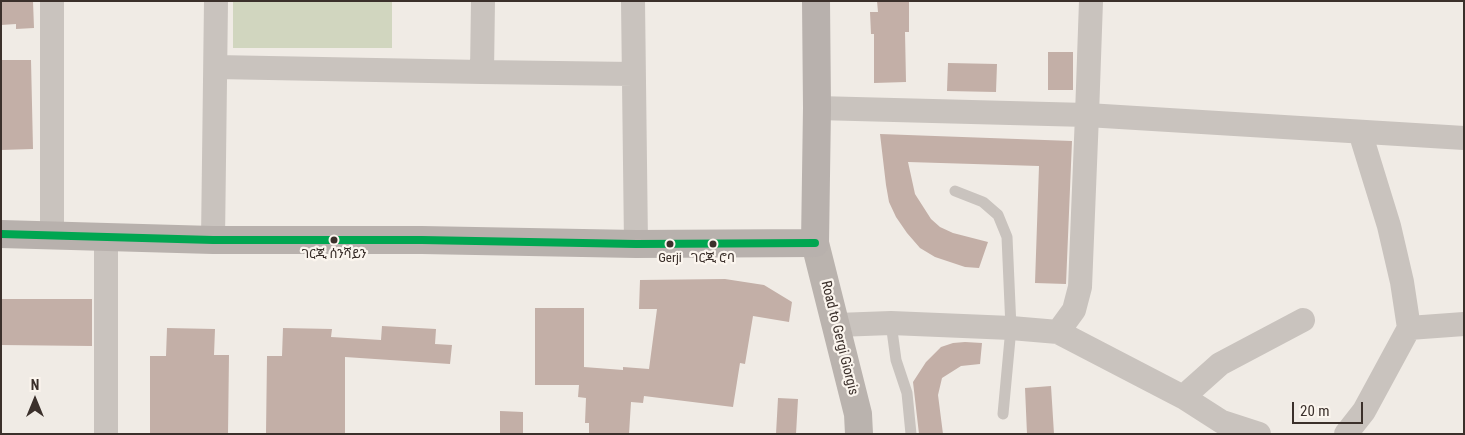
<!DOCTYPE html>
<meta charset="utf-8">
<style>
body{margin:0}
#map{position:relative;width:1465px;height:435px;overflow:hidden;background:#f0ebe5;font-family:"Roboto Condensed",sans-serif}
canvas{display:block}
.frame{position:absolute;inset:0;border:2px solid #3b302b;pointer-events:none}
.north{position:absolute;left:10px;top:375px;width:50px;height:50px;-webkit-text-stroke:4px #fbf5ee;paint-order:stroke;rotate:0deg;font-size:14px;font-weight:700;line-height:20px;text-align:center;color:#3b302b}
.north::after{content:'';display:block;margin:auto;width:18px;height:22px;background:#3b302b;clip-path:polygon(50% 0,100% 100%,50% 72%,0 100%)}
.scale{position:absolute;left:1292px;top:402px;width:71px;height:22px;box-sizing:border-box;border:2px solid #3b302b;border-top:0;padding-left:6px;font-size:15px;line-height:18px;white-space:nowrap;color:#3b302b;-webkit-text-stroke:4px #fbf5ee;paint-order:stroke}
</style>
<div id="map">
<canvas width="1465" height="435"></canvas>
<div class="frame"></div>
<div class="north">N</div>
<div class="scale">20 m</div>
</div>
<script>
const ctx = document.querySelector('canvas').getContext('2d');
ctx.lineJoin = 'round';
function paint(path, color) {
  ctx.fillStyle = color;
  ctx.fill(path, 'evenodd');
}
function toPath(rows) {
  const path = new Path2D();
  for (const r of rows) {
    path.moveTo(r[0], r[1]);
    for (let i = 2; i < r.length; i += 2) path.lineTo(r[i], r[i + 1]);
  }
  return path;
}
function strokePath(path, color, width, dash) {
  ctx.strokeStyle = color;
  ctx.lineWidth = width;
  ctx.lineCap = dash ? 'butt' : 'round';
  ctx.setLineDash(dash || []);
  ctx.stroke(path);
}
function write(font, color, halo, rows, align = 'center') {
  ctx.font = font + ' "Roboto Condensed","Noto Sans Ethiopic",sans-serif';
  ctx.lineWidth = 4.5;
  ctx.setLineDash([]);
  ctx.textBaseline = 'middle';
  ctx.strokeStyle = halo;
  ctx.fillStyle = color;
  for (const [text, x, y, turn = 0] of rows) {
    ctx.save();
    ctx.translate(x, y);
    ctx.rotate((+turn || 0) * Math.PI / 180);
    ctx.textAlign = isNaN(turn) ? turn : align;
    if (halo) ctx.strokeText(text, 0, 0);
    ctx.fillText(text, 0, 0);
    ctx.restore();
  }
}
paint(toPath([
 [233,1,392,1,392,48,233,48]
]), '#d1d6bf');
paint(toPath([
 [1,1,33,1,34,28,16,29,16,24,1,25],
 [877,1,909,1,909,32,905,32,906,82,874,83,874,34,871,34,870,12,878,12],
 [1048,52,1073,52,1073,90,1048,90],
 [1,60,31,60,33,149,1,150],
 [948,63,997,64,996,92,947,91],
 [880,134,1072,141,1066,284,1035,283,1039,166,908,162,915,194,931,219,940,227,953,233,988,242,979,268,965,267,935,257,920,248,907,233,896,217,889,202,886,185],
 [725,279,764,285,792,302,789,322,753,316,745,364,740,363,733,407,644,396,643,403,631,402,629,434,589,434,589,423,585,423,586,398,578,397,579,385,535,385,535,308,584,308,584,367,623,370,623,367,649,369,657,309,639,309,640,280],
 [1,299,92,299,92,346,1,345],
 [382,326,436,329,435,344,452,345,450,364,345,357,345,434,266,434,267,356,282,356,283,328,332,329,331,337,381,340],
 [167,328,215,329,214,355,229,355,228,434,150,434,150,356,166,356],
 [965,342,982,343,980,364,961,366,942,378,938,395,943,434,919,434,913,382,926,362,941,347,953,343],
 [1051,386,1054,434,1027,434,1025,388],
 [778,398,798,399,796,434,776,434],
 [500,411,523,412,523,434,500,434]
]), '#c3afa7');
strokePath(toPath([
 [955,191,983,202,998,215,1007,237,1011,328,1003,414],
 [891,323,896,360,907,393,911,434]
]), '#c9c3be', 11);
strokePath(toPath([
 [483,1,482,72,633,74],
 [633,1,636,244],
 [216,67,482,72],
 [817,108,1087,115,1091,1],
 [52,235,52,1],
 [213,240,216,1],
 [837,325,891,323,1011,328,1058,332,1183,397,1222,422,1259,434],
 [1409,328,1464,324],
 [1058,332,1074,310,1080,287,1087,115,1464,138],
 [1183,397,1220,364,1303,320],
 [106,434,106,237],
 [1346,434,1364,411,1409,328,1402,282,1389,226,1360,132]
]), '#c9c3be', 24);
strokePath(toPath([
 [815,243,858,414,859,434]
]), '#bab3ae', 28);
strokePath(toPath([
 [1,234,213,240,422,240,636,244,815,243,817,108,816,1]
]), '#b8b1ad', 28);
strokePath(toPath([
 [1,234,213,240,422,240,636,244,815,243]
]), '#00a651', 8);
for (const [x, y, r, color] of [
 [334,240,4.5,"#3b302b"],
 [670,244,4.5,"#3b302b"],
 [713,244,4.5,"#3b302b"]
]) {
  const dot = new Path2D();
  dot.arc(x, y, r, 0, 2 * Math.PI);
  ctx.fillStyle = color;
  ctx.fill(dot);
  strokePath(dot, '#fbf5ee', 2);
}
write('13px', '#3b302b', '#fbf5ee', [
 ["ገርጂ ሰንሻይን",334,255],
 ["Gerji",670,259],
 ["ገርጂ ሮባ",713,259]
]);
write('14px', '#3b302b', '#fbf5ee', [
 ["Road to Gergi Giorgis",839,338,76]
]);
</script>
